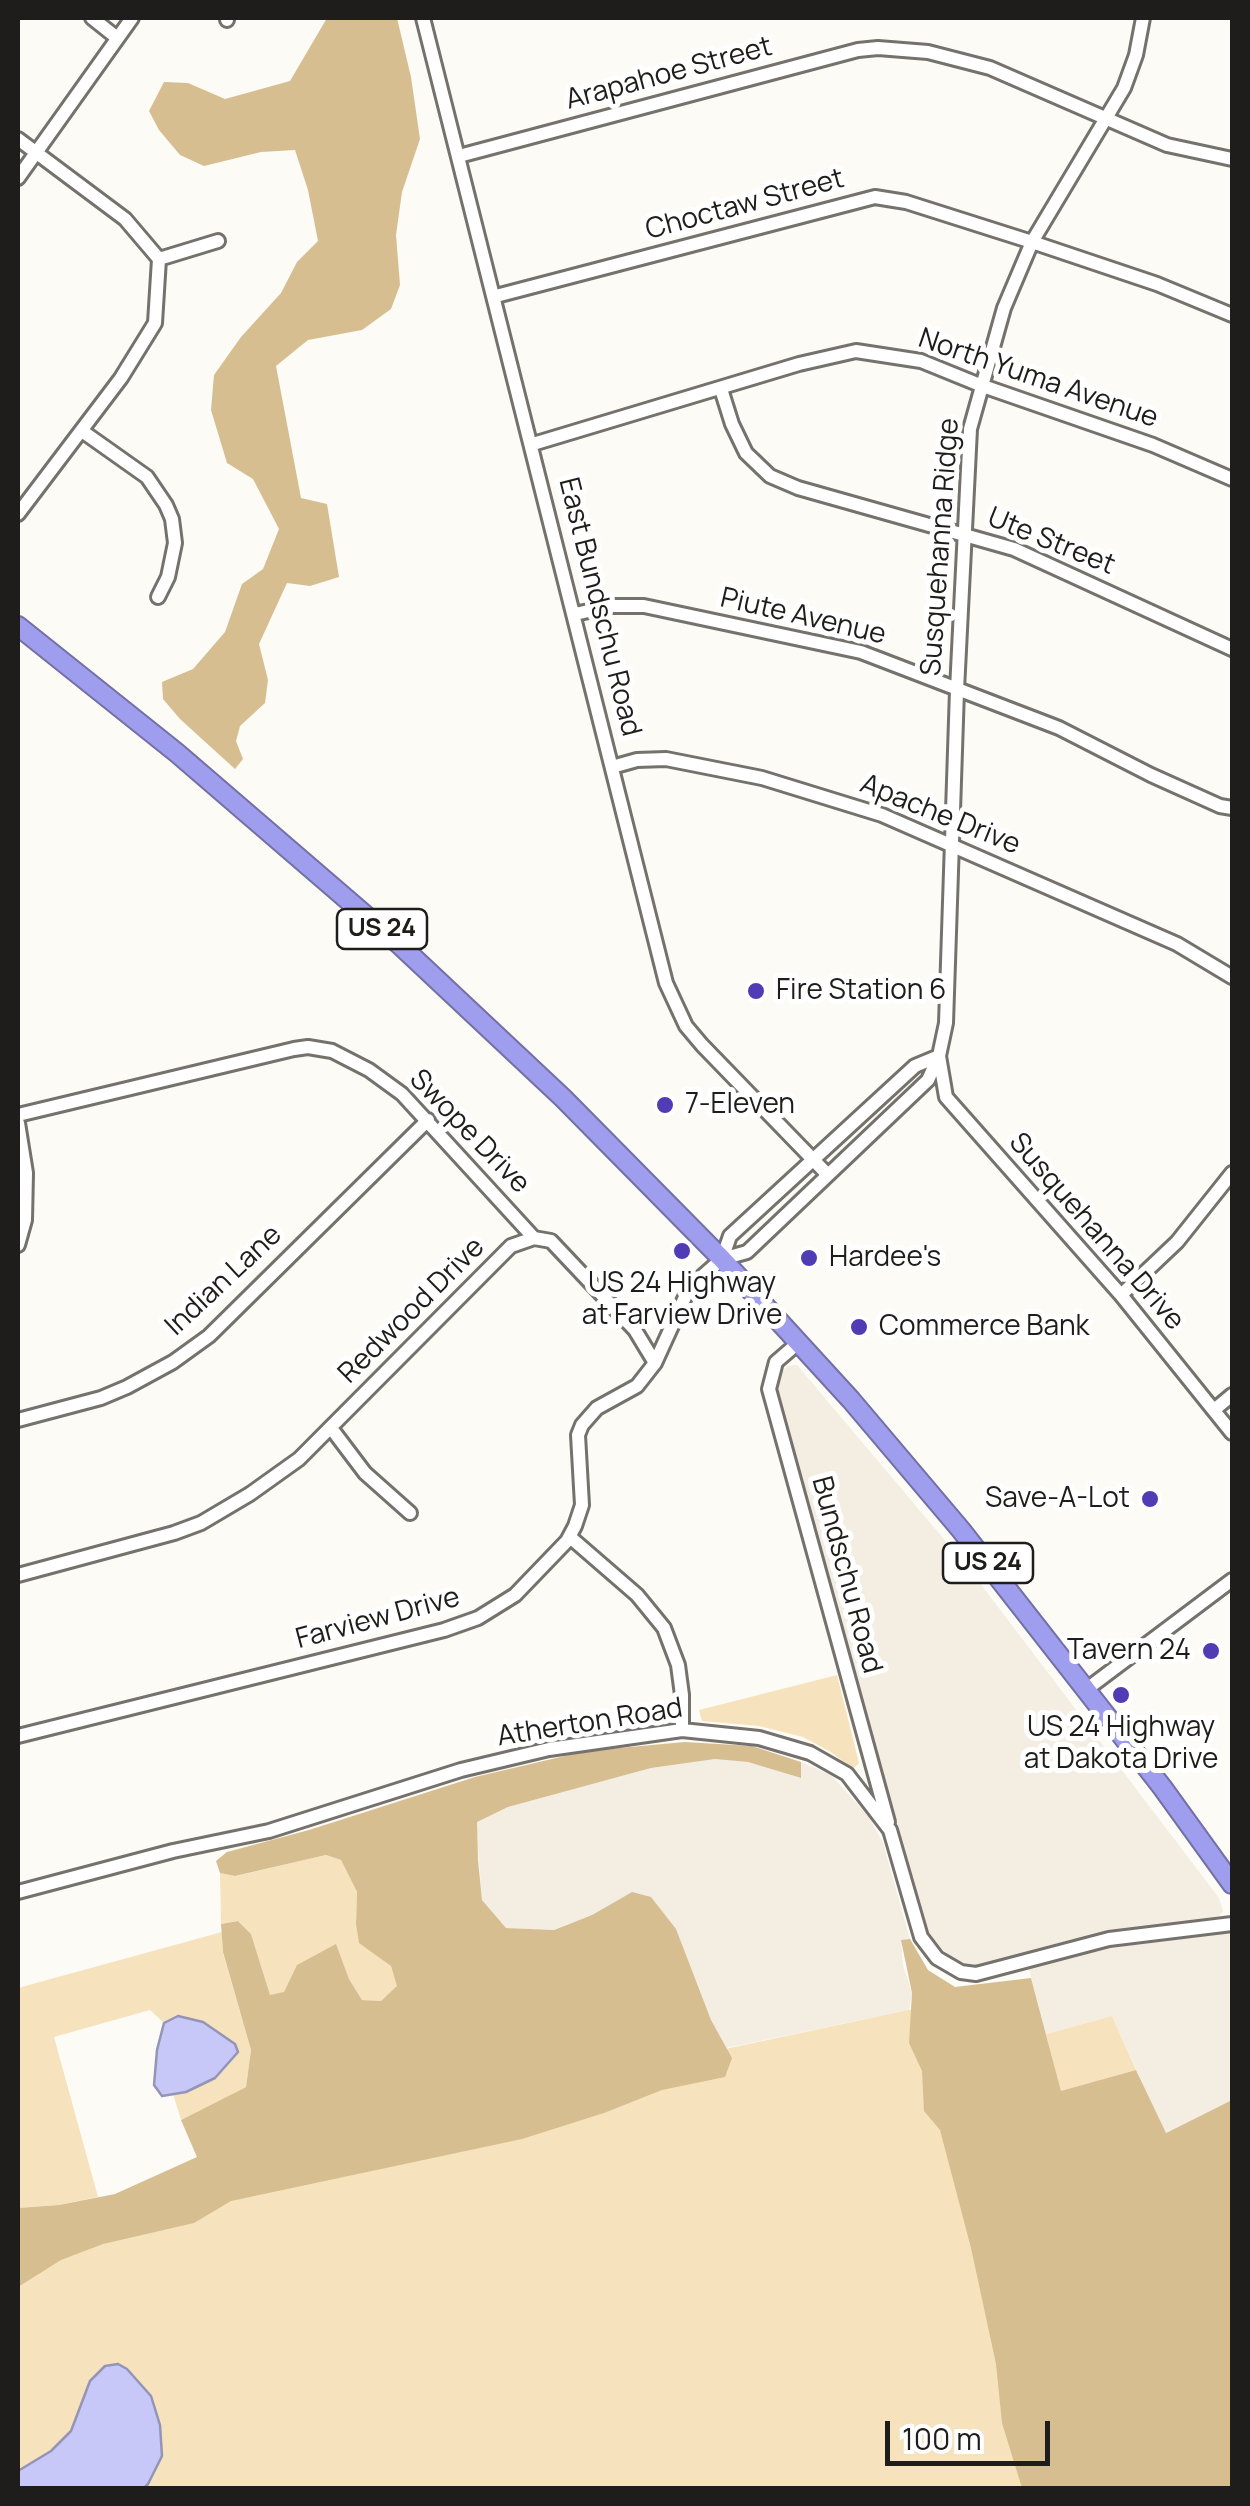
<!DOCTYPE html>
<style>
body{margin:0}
#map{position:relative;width:1250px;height:2506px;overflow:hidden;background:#fdfbf6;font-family:Manrope,sans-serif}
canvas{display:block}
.frame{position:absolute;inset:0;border:20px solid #1e1d1c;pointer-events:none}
.scale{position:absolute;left:885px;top:2421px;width:165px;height:45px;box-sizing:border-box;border:5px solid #1e1d1c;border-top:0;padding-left:12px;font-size:30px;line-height:35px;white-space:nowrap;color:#1e1d1c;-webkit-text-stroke:8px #fff;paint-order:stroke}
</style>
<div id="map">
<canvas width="1250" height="2506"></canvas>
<div class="frame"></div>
<div class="scale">100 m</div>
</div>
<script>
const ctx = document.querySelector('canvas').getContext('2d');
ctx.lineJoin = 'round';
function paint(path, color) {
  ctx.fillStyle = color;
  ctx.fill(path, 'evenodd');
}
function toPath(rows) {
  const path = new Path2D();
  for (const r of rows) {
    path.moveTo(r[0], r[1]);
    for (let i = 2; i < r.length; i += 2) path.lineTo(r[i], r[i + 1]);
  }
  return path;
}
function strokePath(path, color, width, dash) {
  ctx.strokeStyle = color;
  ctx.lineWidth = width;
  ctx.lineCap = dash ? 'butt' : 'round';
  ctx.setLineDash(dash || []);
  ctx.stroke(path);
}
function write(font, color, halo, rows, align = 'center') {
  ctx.font = font + ' Manrope,sans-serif';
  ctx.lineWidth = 10;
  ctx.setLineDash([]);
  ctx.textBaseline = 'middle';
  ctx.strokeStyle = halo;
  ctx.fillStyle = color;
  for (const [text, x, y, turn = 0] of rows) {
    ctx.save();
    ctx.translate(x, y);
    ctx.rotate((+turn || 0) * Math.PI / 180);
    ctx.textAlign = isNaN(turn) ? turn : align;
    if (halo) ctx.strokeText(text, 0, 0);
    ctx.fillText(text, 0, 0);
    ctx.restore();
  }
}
paint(toPath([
 [797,1365,970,1570,1219,1898,1223,1911,1219,1916,1069,1940,976,1966,953,1959,938,1945,927,1930,777,1389,780,1374,787,1366],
 [715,1759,748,1762,800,1778,801,1762,831,1775,869,1817,883,1843,910,1939,901,1940,903,1965,912,1993,909,2010,726,2048,632,1892,592,1915,553,1930,506,1928,482,1900,476,1822,508,1807,651,1768],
 [1232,1931,1232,2100,1165,2133,1112,2016,1046,2034,1029,1969,1106,1946]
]), '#f4ede2');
paint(toPath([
 [837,1675,859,1763,853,1769,831,1752,803,1737,759,1726,702,1721,699,1710],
 [326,1855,341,1860,357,1892,356,1924,391,1966,398,1986,381,2001,362,2000,349,1979,336,1945,298,1965,284,1992,270,1996,251,1934,238,1921,221,1924,220,1873,236,1876],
 [222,1932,223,1953,251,2050,246,2087,181,2120,173,2094,186,2092,178,2016,164,2023,150,2010,54,2037,98,2197,59,2205,18,2208,18,1988],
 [918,2008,1045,2488,18,2488,18,2244,386,2121],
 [1112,2016,1136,2070,1061,2092,1046,2034]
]), '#f6e3bd');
paint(toPath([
 [327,18,397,18,411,77,420,139,402,192,396,235,400,285,391,309,362,330,308,340,276,366,301,498,327,504,339,577,310,586,287,583,259,644,268,680,265,703,240,726,236,741,243,759,235,769,180,719,163,699,162,682,193,669,225,632,242,584,263,569,279,529,253,479,227,463,211,410,214,375,241,337,281,293,297,262,318,241,308,190,295,150,261,152,204,166,180,155,159,130,149,111,164,82,188,83,225,99,290,81],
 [685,1742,752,1746,801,1762,801,1778,748,1762,715,1759,651,1768,508,1807,477,1822,478,1860,482,1900,506,1928,554,1930,592,1915,632,1892,651,1897,676,1929,711,2020,732,2058,725,2077,662,2090,604,2113,522,2139,231,2201,194,2223,103,2244,61,2260,18,2287,18,2208,59,2205,115,2194,197,2157,181,2120,246,2087,251,2050,223,1952,221,1924,238,1921,251,1934,270,1995,284,1992,297,1965,336,1944,349,1979,362,2000,381,2001,397,1986,391,1966,359,1943,356,1924,357,1892,341,1860,326,1855,235,1876,220,1873,216,1861,227,1852,309,1830,475,1777,586,1751],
 [910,1939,928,1970,955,1987,1031,1978,1061,2091,1136,2070,1166,2133,1232,2100,1232,2488,1022,2488,1002,2423,996,2364,971,2248,940,2130,924,2111,922,2071,909,2043,912,1993,901,1940]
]), '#d6be91');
const water = toPath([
 [178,2016,203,2022,235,2044,238,2052,215,2078,186,2092,162,2096,154,2085,157,2050,164,2023,178,2016],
 [118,2364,127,2369,151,2396,160,2425,162,2456,148,2484,144,2488,18,2488,18,2471,51,2451,71,2431,90,2381,105,2366,118,2364]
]);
paint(water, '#c7c8f8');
strokePath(water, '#9495b6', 2.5);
const minor = toPath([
 [92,18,116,37],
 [227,18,227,20],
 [423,18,666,983,686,1026,702,1045,828,1175],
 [18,139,125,219,159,259,155,323,121,378,18,514],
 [459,156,858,50,878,48,928,52,990,68,1167,145,1232,159],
 [18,178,132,18],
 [159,259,218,241],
 [496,296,875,197,906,202,1032,242,1157,284,1232,315],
 [721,389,732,424,746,453,770,476,798,488,1014,549,1232,649],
 [82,431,147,477,166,505,172,519,175,543,168,577,158,597],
 [533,444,799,364,856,351,921,361,980,385,1153,445,1232,479],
 [575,614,611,606,644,606,861,652,1059,728,1151,775,1220,806,1232,808],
 [612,767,637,760,666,759,762,778,882,815,1177,944,1232,977],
 [939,1056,946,1097,1121,1295,1232,1433],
 [18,1115,294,1049,308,1047,332,1051,369,1070,402,1094,534,1238,551,1241,635,1330,655,1363],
 [18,1123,26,1173,25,1220,18,1245],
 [722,1259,730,1236,915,1066,939,1056],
 [1121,1295,1177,1242,1232,1173],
 [798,1343,776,1362,769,1389,888,1822],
 [1214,1410,1232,1395],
 [18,1420,101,1398,127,1387,173,1362,209,1336,428,1120],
 [331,1428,365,1473,410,1513],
 [570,1537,637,1595,664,1628,678,1665,682,1695,682,1730],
 [18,1575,174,1533,201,1523,250,1494,299,1459,511,1246,534,1238],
 [1087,1689,1232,1580],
 [18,1736,444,1630,478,1618,515,1595,567,1541,575,1526,582,1505,578,1435,582,1425,597,1408,637,1386,655,1363,686,1295,698,1280,722,1259,747,1252,928,1080,939,1056,946,1023,957,690,970,429,1004,308,1032,242,1124,88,1136,55,1143,18],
 [18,1892,173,1851,269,1831,461,1770,549,1749,682,1730,759,1738,810,1753,847,1774,890,1830,921,1937,937,1958,961,1972,976,1974,1109,1939,1232,1924]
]);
const highway = toPath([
 [18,626,177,753,400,945,563,1098,722,1259,851,1400,961,1530,1162,1787,1232,1884]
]);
strokePath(minor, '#75726e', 18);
strokePath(highway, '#7270a4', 22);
strokePath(minor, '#fff', 12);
strokePath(highway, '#9f9ded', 18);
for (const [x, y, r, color] of [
 [756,991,10,"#503cb4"],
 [665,1105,10,"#503cb4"],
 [682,1251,10,"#503cb4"],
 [809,1258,10,"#503cb4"],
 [859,1327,10,"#503cb4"],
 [1150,1499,10,"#503cb4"],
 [1211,1651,10,"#503cb4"],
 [1121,1695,10,"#503cb4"]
]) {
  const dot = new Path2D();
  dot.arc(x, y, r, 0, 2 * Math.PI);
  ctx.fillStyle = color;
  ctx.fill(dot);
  strokePath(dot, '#fff', 4);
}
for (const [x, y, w] of [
 [382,929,90],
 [988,1563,90]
]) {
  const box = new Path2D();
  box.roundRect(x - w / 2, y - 20, w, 40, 8);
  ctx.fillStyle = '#fff';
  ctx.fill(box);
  strokePath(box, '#1e1d1c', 2.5);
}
write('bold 25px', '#1e1d1c', null, [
 ["US 24",382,929],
 ["US 24",988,1563]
]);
write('28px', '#1e1d1c', '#fff', [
 ["Arapahoe Street",669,74,-15],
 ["Choctaw Street",745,205,-15],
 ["North Yuma Avenue",1038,379,19],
 ["Ute Street",1051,542,22],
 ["Susquehanna Ridge",941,547,-86],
 ["East Bundschu Road",599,607,76],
 ["Piute Avenue",803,617,13],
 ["Apache Drive",940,815,22],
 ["Swope Drive",469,1132,46],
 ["Susquehanna Drive",1096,1232,49],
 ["Indian Lane",224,1281,-43],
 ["Redwood Drive",412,1311,-45],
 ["Bundschu Road",846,1575,75],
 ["Farview Drive",378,1619,-15],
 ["Atherton Road",590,1723,-9]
]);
write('28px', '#1e1d1c', '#fff', [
 ["Fire Station 6",776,991],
 ["7-Eleven",685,1105],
 ["Hardee's",829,1258],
 ["US 24 Highway",682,1284,"center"],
 ["at Farview Drive",682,1316,"center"],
 ["Commerce Bank",879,1327],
 ["Save-A-Lot",1130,1499,"right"],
 ["Tavern 24",1191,1651,"right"],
 ["US 24 Highway",1121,1728,"center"],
 ["at Dakota Drive",1121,1760,"center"]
], 'left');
</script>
